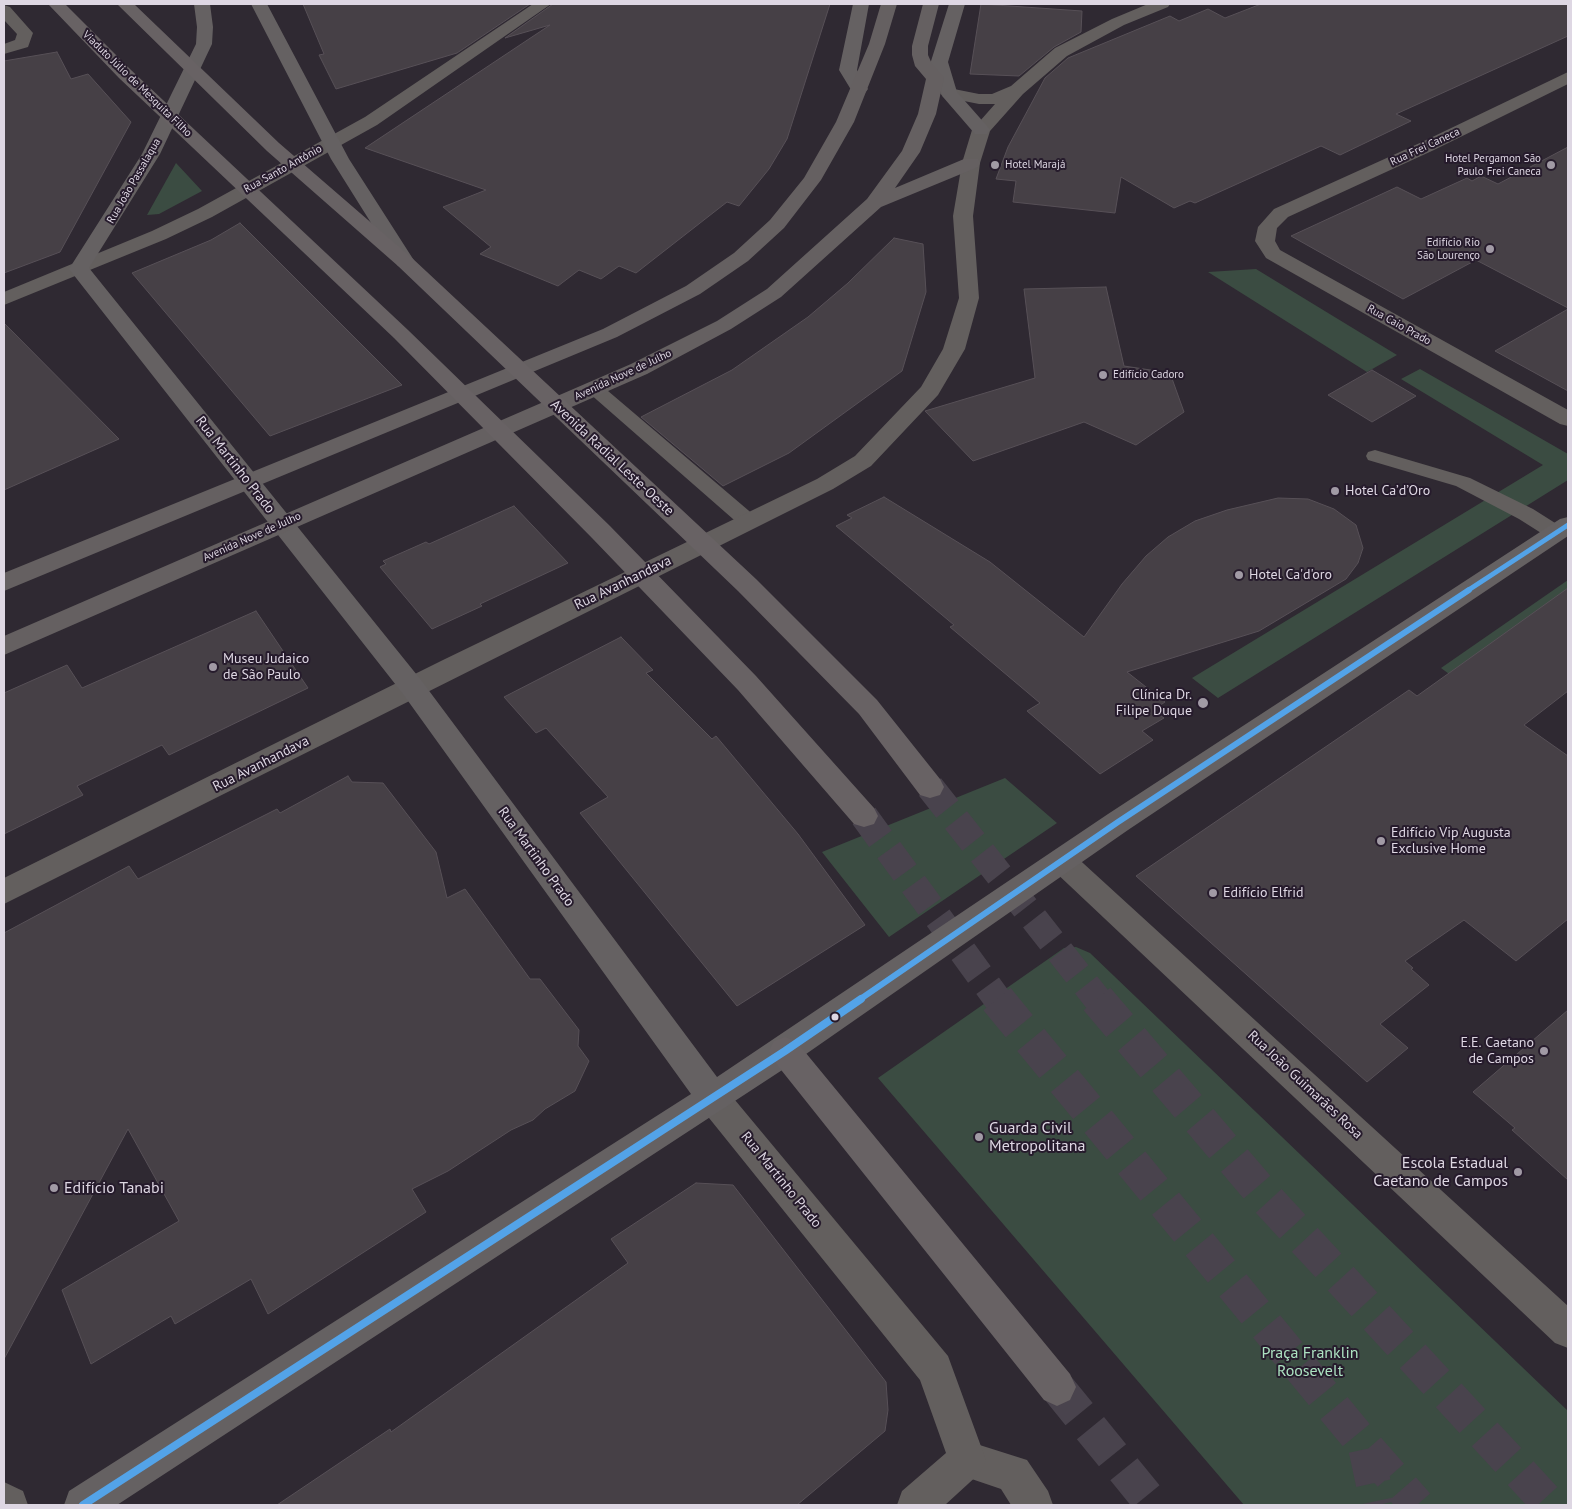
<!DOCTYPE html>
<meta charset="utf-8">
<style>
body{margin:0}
#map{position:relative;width:1572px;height:1509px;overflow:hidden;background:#2f2932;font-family:"PT Sans",sans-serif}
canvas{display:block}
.frame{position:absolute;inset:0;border:5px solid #ded7e3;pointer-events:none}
</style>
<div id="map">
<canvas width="1572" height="1509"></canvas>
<div class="frame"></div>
</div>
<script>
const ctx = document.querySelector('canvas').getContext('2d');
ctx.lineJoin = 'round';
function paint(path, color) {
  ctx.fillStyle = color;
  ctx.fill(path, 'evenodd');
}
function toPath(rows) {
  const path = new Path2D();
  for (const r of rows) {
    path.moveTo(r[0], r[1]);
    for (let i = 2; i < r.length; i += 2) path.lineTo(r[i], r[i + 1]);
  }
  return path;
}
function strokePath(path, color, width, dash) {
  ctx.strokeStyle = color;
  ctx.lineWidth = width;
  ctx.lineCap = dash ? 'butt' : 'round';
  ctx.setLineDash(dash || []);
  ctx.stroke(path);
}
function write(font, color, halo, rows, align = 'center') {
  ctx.font = font + ' "PT Sans",sans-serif';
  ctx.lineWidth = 4;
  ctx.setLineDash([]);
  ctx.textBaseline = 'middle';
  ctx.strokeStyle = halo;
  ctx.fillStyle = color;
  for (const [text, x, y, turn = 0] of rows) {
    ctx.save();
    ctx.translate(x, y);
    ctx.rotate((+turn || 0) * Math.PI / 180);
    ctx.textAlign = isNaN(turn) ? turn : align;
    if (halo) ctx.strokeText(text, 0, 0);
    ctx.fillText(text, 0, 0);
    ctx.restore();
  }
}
paint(toPath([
 [176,163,202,191,159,214,147,215],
 [1256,269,1310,302,1397,355,1367,372,1208,272],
 [1420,369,1568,454,1568,480,1218,698,1192,678,1543,465,1401,379],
 [1568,580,1568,608,1460,682,1441,668],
 [1005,778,1057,823,889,937,822,852],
 [1076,947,1090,953,1568,1411,1568,1505,1244,1505,878,1078,1064,948]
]), '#3b4c42');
const building = toPath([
 [303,4,530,4,457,53,336,89,319,55,324,54,303,4],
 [553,4,830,4,787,139,769,169,739,206,727,202,636,273,619,266,601,279,579,270,558,286,480,254,491,247,443,207,486,190,365,148,550,25,505,38,553,4],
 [981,4,1082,11,1081,32,1054,47,1019,76,970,74,981,4],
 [1261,4,1568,4,1568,36,1396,114,1411,121,1340,155,1321,146,1195,203,1190,201,1174,208,1121,177,1115,213,1013,202,1016,181,996,179,1008,147,1045,78,1068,58,1170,16,1179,21,1208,9,1225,18,1261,4],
 [57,52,71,79,88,74,131,122,60,252,4,273,4,61,57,52],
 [1568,147,1568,308,1476,260,1403,299,1291,236,1397,187,1421,199,1467,178,1472,181,1481,176,1498,184,1568,147],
 [240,223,402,385,270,436,132,273,211,240,240,223],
 [894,238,923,244,926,292,902,371,789,453,723,486,641,417,732,370,808,317,848,283,894,238],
 [1106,287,1124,366,1170,373,1184,412,1136,445,1084,422,973,461,925,411,1035,378,1024,289,1106,287],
 [1568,309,1568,391,1495,351,1568,309],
 [4,323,119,439,4,490,4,323],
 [1372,370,1416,396,1372,422,1328,395,1372,370],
 [884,497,990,562,1084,637,1122,584,1146,556,1168,537,1195,521,1227,510,1278,498,1308,499,1334,509,1356,525,1363,548,1358,563,1346,579,1259,631,1127,672,1165,702,1153,710,1164,718,1142,731,1153,740,1100,774,1027,711,1040,703,950,627,954,625,836,526,852,518,847,515,884,497],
 [514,506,568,563,480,604,482,606,432,629,380,567,386,564,383,561,426,542,429,544,514,506],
 [1568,588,1568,691,1524,725,1568,756,1568,919,1516,961,1464,920,1405,961,1413,968,1411,969,1429,985,1380,1024,1408,1048,1367,1082,1136,876,1409,690,1417,696,1568,588],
 [256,611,308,688,169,755,162,745,77,786,83,795,4,834,4,693,67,665,82,688,256,611],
 [621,637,653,670,646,673,712,739,716,736,798,834,865,925,737,1006,580,813,608,797,546,728,536,733,504,697,621,637],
 [348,776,352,782,383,783,436,852,447,898,465,889,530,979,540,979,579,1030,578,1046,589,1061,575,1091,545,1109,533,1120,511,1130,448,1171,412,1189,426,1212,268,1314,251,1279,175,1324,171,1316,91,1364,62,1290,179,1221,128,1129,4,1359,4,933,129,866,138,879,277,809,280,813,348,776],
 [1568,1010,1568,1180,1512,1130,1515,1128,1473,1092,1568,1010],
 [696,1183,733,1185,886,1382,888,1410,885,1431,797,1505,277,1505,390,1429,391,1432,628,1263,611,1239,696,1183]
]);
paint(building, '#464046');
strokePath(building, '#575057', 1);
strokePath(toPath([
 [930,787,1098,1000],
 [864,816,998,1000]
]), '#49434d', 28, [28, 14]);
strokePath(toPath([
 [997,999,1366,1447,1417,1505],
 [1097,999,1267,1199,1550,1505],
 [1057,1387,1153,1505],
 [1366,1449,1378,1505]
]), '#49434d', 35, [35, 18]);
paint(toPath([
 [595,384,601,385,755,516,758,521,755,526,748,527,741,526,589,393,586,389,589,385,595,384],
 [1375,450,1470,478,1533,509,1563,528,1566,533,1563,538,1556,540,1549,538,1519,519,1456,486,1368,460,1366,456,1368,452,1375,450]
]), '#635f5e');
paint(toPath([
 [1148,4,1170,4,1168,7,1124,25,1067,56,1023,94,990,131,980,163,973,216,979,298,965,349,938,395,871,466,833,489,4,904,4,878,443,660,817,479,855,456,921,387,943,349,959,298,953,216,962,163,972,130,995,104,979,104,949,98,943,97,940,93,943,89,949,88,979,94,992,94,1011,86,1055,48,1112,19,1148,4],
 [4,5,10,7,33,33,28,47,4,54,4,44,15,40,17,34,4,20,4,5],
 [1568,72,1568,84,1434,150,1288,217,1277,228,1275,241,1280,250,1568,410,1568,426,1560,424,1266,258,1255,241,1258,227,1274,209,1422,142,1568,72],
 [1062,849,1072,853,1568,1306,1568,1348,1555,1343,1052,869,1047,861,1052,853,1062,849],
 [967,1441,1027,1460,1048,1491,1053,1505,1011,1505,1001,1489,954,1473,948,1460,954,1447,967,1441],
 [4,1482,23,1491,28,1505,4,1505,4,1482]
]), '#635f5e');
paint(toPath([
 [533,4,551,4,377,125,212,217,166,239,4,305,4,292,152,231,198,209,365,117,533,4],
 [713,1083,725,1088,948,1356,986,1460,980,1473,945,1505,897,1505,902,1491,946,1453,920,1380,701,1108,697,1098,701,1088,713,1083]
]), '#635f5e');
paint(toPath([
 [194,4,210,4,213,27,212,44,160,154,89,268,421,680,717,1077,1108,814,1560,519,1568,517,1568,536,1128,830,796,1061,117,1505,64,1505,69,1491,691,1094,403,694,69,269,142,154,196,44,197,27,194,4],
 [251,4,267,4,349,159,415,262,412,266,405,268,398,266,331,159,251,4],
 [853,4,869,4,857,70,868,89,865,93,859,94,853,93,839,70,853,4],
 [949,4,965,4,948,62,957,92,987,126,990,130,987,134,975,134,943,97,937,82,929,81,926,77,949,4]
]), '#656162');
paint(toPath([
 [881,4,897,4,885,44,854,122,821,180,784,228,748,261,700,294,617,337,4,591,4,573,603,329,686,286,734,253,770,220,804,178,836,122,869,44,881,4],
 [923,4,939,4,928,46,928,55,932,64,944,78,936,114,920,152,895,188,964,159,978,159,980,163,978,167,881,207,781,297,731,329,647,374,4,655,4,636,631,364,717,321,767,289,867,199,902,151,918,114,926,79,915,66,912,55,912,46,923,4]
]), '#656061');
paint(toPath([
 [48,4,65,4,131,70,408,330,610,526,756,676,874,808,878,816,874,824,864,827,854,824,738,690,592,538,394,338,119,78,48,4],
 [117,4,134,4,279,143,412,258,756,579,877,700,940,779,944,787,940,795,930,798,920,795,859,714,738,591,398,266,267,151,117,4],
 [785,1037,796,1041,1070,1374,1076,1387,1070,1400,1057,1406,1044,1400,774,1061,769,1051,774,1041,785,1037]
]), '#686264');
strokePath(toPath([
 [1467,591,1568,525]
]), '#53a3e8', 5);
strokePath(toPath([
 [859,1000,1118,822,1469,590]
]), '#53a3e8', 6);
strokePath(toPath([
 [83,1505,785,1051,861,999]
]), '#53a3e8', 8);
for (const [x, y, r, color] of [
 [995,165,5,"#a19aa5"],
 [1551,165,5,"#a19aa5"],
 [1490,249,5,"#a19aa5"],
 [1103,375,5,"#a19aa5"],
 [1335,491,5,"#a19aa5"],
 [1239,575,5,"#a19aa5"],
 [213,667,5,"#a19aa5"],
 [1203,703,6,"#a19aa5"],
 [1381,841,5,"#a19aa5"],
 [1213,893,5,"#a19aa5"],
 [835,1017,4.5,"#ded7e3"],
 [1544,1051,5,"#a19aa5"],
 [979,1137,5,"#a19aa5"],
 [1518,1172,5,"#a19aa5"],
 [54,1188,5,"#a19aa5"]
]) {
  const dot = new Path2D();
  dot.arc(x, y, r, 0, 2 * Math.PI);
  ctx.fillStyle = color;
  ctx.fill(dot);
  strokePath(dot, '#261b2c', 2);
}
write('11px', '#ded7e3', '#261b2c', [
 ["Viaduto Júlio de Mesquita Filho",137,84,44],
 ["Rua Frei Caneca",1425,147,-25],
 ["Rua Santo Antônio",283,169,-29],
 ["Rua João Passalaqua",134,181,-60],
 ["Rua Caio Prado",1399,325,29],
 ["Avenida Nove de Julho",623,375,-25],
 ["Avenida Nove de Julho",252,537,-24]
]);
write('11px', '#ded7e3', '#261b2c', [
 ["Hotel Pergamon São",1541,159],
 ["Paulo Frei Caneca",1541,172],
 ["Hotel Marajá",1005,165,"left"],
 ["Edifício Rio",1480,243],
 ["São Lourenço",1480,256],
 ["Edifício Cadoro",1113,375,"left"]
], 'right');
write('14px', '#ded7e3', '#261b2c', [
 ["Avenida Radial Leste-Oeste",612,458,43],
 ["Rua Martinho Prado",235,465,52],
 ["Rua Avanhandava",623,583,-26],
 ["Rua Avanhandava",261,764,-27],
 ["Rua Martinho Prado",536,857,54],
 ["Rua João Guimarães Rosa",1305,1085,43],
 ["Rua Martinho Prado",781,1180,51]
]);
write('14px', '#ded7e3', '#261b2c', [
 ["Hotel Ca’d’Oro",1345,491],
 ["Hotel Ca'd'oro",1249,575],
 ["Museu Judaico",223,659],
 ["de São Paulo",223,675],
 ["Clínica Dr.",1192,695,"right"],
 ["Filipe Duque",1192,711,"right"],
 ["Edifício Vip Augusta",1391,833],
 ["Exclusive Home",1391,849],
 ["Edifício Elfrid",1223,893],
 ["E.E. Caetano",1534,1043,"right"],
 ["de Campos",1534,1059,"right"]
], 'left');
write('16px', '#ded7e3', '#261b2c', [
 ["Guarda Civil",989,1128],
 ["Metropolitana",989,1146],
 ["Escola Estadual",1508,1163,"right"],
 ["Caetano de Campos",1508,1181,"right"],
 ["Edifício Tanabi",64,1188]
], 'left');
write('16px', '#ace2c1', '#261b2c', [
 ["Praça Franklin",1310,1353],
 ["Roosevelt",1310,1371]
]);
</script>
